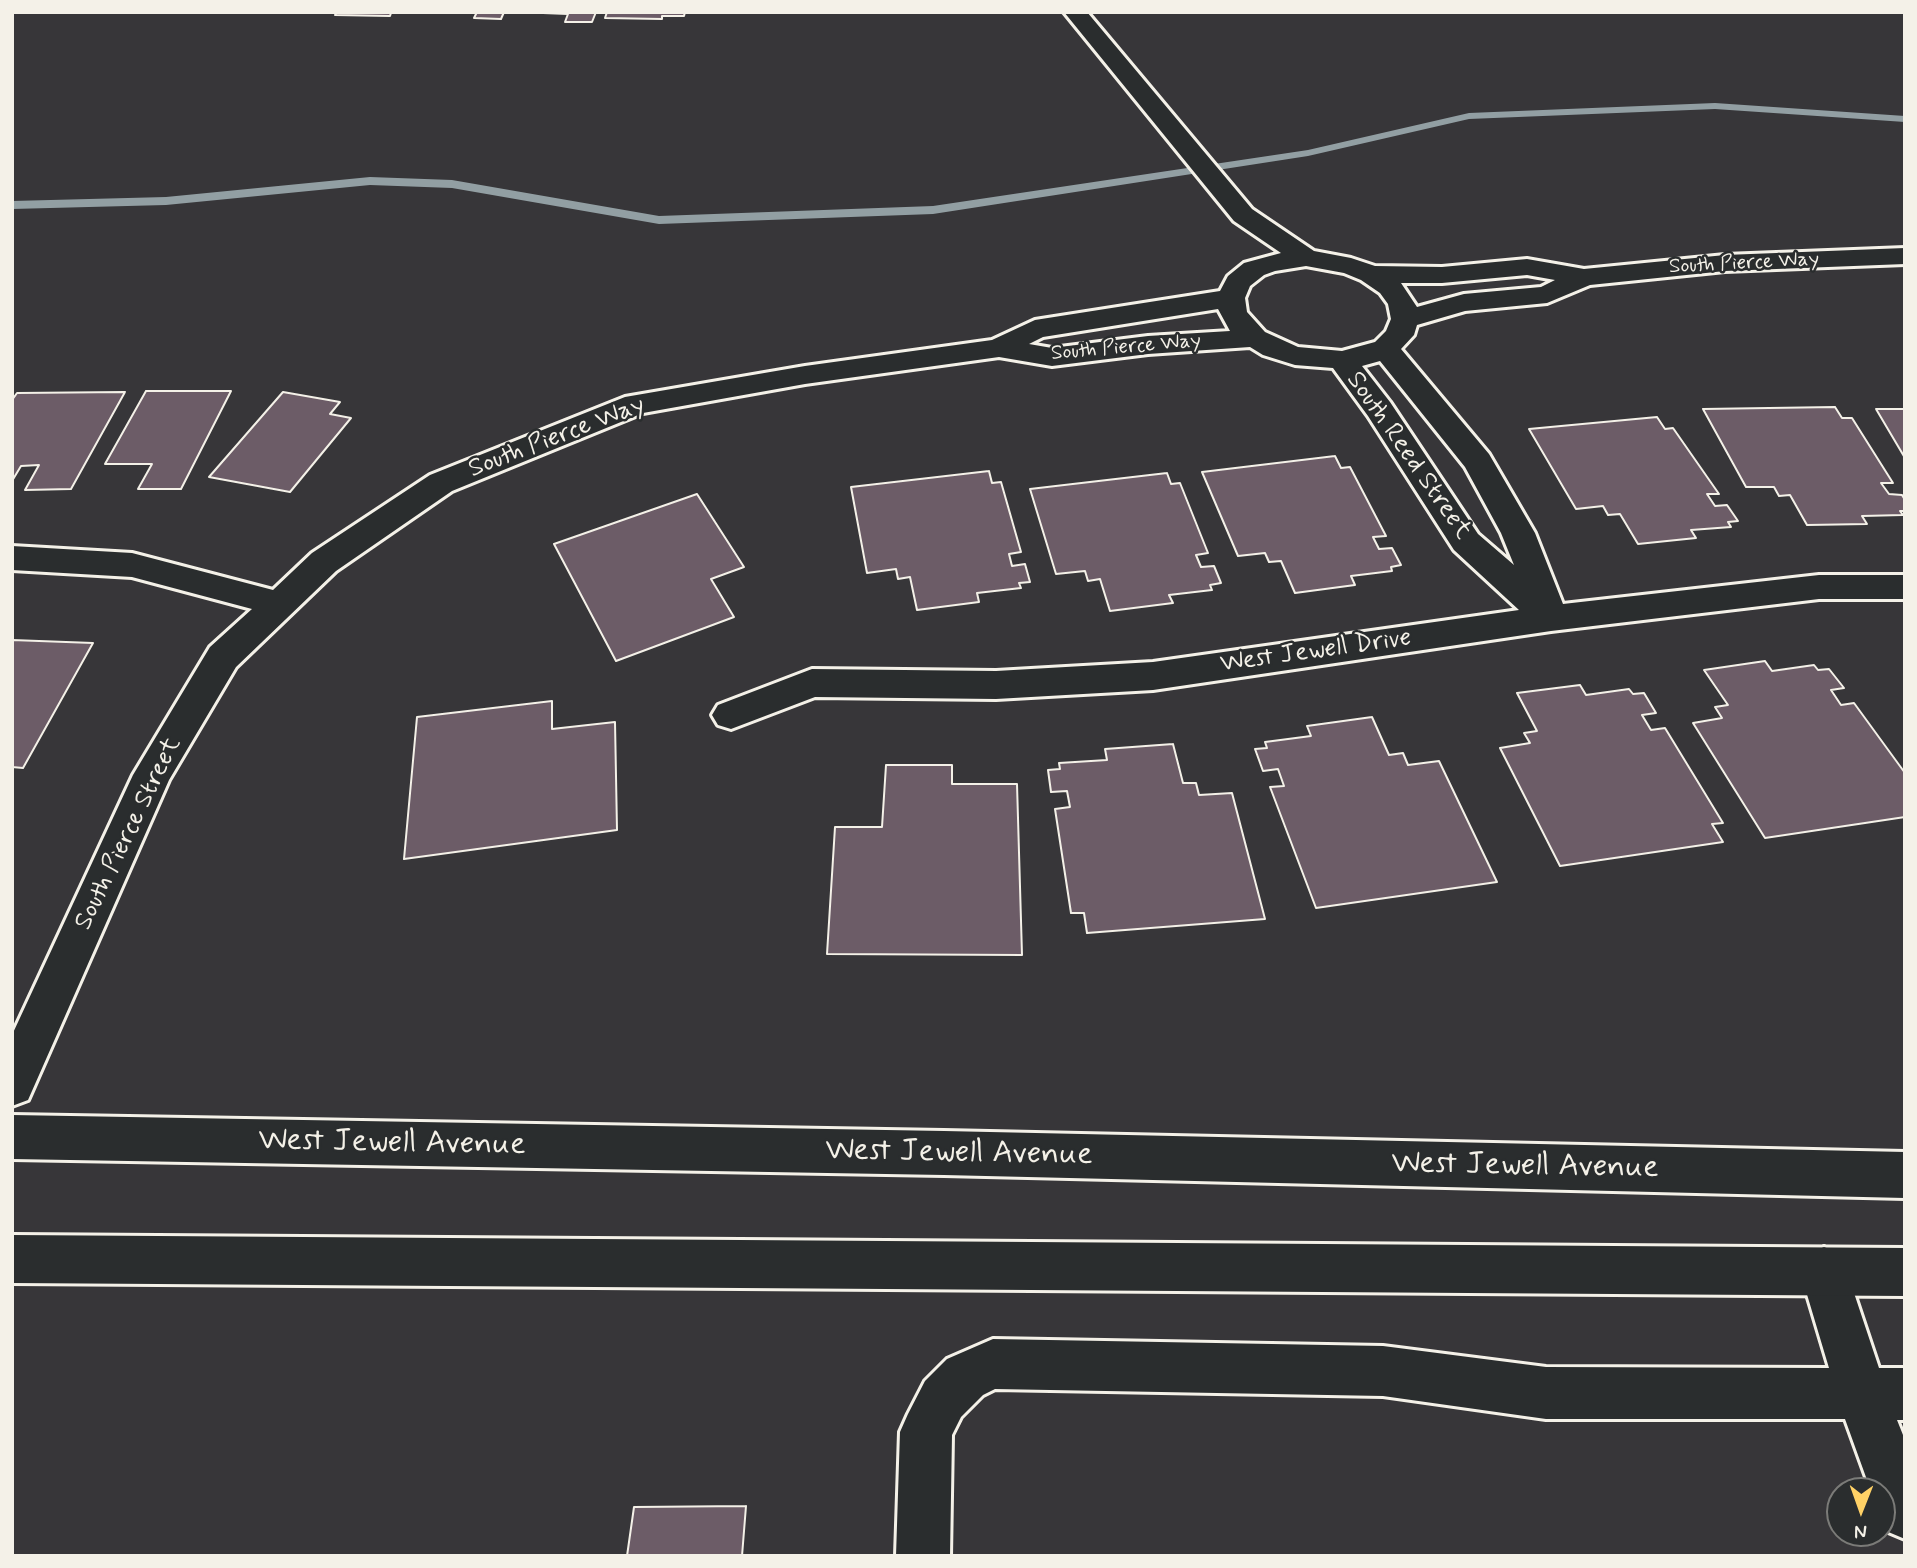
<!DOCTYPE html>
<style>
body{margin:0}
#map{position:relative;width:1917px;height:1568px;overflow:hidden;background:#373639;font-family:Mynerve,sans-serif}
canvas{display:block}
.frame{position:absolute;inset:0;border:14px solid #f4f1e8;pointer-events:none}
.north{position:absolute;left:1826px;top:1477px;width:70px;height:70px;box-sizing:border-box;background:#2a2d2e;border:2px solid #7b7b78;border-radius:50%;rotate:181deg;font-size:19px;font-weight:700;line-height:28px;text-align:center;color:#f4f1e8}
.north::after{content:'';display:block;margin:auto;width:24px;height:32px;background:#ffd166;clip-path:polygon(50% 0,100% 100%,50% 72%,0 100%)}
</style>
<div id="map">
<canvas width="1917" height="1568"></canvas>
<div class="frame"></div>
<div class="north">N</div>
</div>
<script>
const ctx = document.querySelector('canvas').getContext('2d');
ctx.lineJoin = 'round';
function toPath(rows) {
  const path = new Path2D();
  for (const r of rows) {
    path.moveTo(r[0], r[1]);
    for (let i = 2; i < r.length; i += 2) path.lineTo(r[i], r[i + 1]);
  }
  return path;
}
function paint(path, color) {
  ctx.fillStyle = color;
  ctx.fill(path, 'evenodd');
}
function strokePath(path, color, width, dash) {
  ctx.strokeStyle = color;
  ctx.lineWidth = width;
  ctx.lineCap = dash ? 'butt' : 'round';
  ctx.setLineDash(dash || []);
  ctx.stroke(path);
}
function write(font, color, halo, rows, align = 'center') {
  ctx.font = font + ' Mynerve,sans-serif';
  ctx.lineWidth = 5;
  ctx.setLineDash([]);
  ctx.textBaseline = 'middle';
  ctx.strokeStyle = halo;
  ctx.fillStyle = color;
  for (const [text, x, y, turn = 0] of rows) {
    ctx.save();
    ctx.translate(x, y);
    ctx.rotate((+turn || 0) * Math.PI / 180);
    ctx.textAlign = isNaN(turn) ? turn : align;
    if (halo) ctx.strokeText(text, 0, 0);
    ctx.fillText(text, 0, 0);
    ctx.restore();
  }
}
paint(toPath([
 [1715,103,1905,116,1905,122,1715,109,1469,119,1308,156,933,214,659,224,452,188,370,185,166,205,12,209,12,201,166,197,370,177,452,180,659,216,933,206,1308,150,1469,113,1715,103]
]), '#929fa3');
const building = toPath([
 [337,12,415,12,391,13,390,16,335,15,337,12],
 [477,12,504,12,501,19,474,18,477,12],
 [518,12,596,12,592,22,565,22,568,14,518,12],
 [607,12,685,12,684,16,662,16,662,19,605,18,607,12],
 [146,391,231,391,181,489,138,489,152,464,105,464,146,391],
 [125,392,71,489,25,490,39,465,21,466,12,481,12,400,17,393,125,392],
 [283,392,340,402,330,414,351,418,290,492,209,477,283,392],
 [1835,407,1842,418,1852,418,1893,483,1881,483,1889,494,1902,495,1905,500,1905,511,1900,511,1903,515,1862,516,1867,524,1807,525,1790,495,1779,496,1774,487,1746,487,1703,409,1835,407],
 [1876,409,1905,409,1905,458,1876,409],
 [1657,417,1665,429,1673,428,1719,494,1707,494,1715,506,1727,505,1738,521,1728,522,1731,527,1691,530,1696,538,1638,544,1620,514,1608,515,1603,506,1576,509,1529,429,1657,417],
 [1335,456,1341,468,1350,467,1386,536,1373,537,1379,549,1392,548,1401,565,1391,567,1392,571,1351,576,1355,585,1295,593,1281,561,1269,562,1265,553,1238,556,1202,472,1335,456],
 [989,471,992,483,1001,482,1021,552,1009,554,1012,566,1025,564,1030,582,1019,583,1021,588,977,593,979,602,917,610,910,577,898,579,896,569,867,573,851,487,989,471],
 [1167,473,1171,484,1180,483,1208,553,1196,555,1201,567,1214,566,1221,583,1210,585,1212,590,1169,595,1173,603,1110,611,1100,579,1088,581,1085,571,1056,574,1030,489,1167,473],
 [697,494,744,567,711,579,734,617,616,661,554,544,697,494],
 [12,640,93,643,23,768,12,767,12,640],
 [1765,661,1772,671,1814,665,1818,670,1829,669,1844,688,1831,690,1841,705,1854,703,1905,773,1905,817,1765,838,1693,723,1722,718,1715,707,1728,705,1704,670,1765,661],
 [1580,685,1586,695,1629,689,1633,694,1644,693,1656,713,1642,715,1651,730,1665,728,1723,823,1712,824,1723,842,1560,866,1500,748,1530,743,1524,733,1537,731,1517,693,1580,685],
 [552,701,552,729,615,722,617,830,404,859,417,717,552,701],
 [1372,717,1389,755,1403,753,1408,765,1439,761,1497,882,1316,908,1270,787,1284,786,1278,769,1263,771,1255,749,1267,748,1265,742,1311,736,1307,726,1372,717],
 [1173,744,1183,783,1196,783,1199,795,1232,793,1265,919,1087,933,1084,913,1071,913,1055,809,1070,807,1067,791,1051,792,1048,770,1060,769,1059,763,1107,760,1105,749,1173,744],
 [886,765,952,765,952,784,1017,784,1022,955,827,954,835,827,882,827,886,765],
 [746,1506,742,1556,627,1556,634,1507,746,1506]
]);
paint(building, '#6c5c67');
strokePath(building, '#f4f1e8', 2);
const minor = toPath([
 [1064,12,1087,12,1252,209,1314,251,1351,258,1375,266,1442,267,1527,259,1584,269,1725,255,1905,248,1905,264,1725,271,1590,285,1547,303,1465,311,1417,325,1414,335,1401,349,1489,454,1535,533,1563,604,1819,575,1905,575,1905,599,1819,599,1551,631,1153,690,996,699,815,697,731,729,718,725,712,715,718,705,812,669,996,671,1153,662,1519,610,1454,550,1368,416,1333,368,1295,365,1263,355,1250,347,1148,354,1052,366,999,357,805,384,643,413,452,491,336,571,236,667,169,780,28,1100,12,1106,12,1035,133,775,210,647,252,609,132,577,12,570,12,546,132,553,273,590,312,553,430,475,625,397,805,366,992,340,1035,320,1220,291,1228,276,1244,263,1281,253,1234,221,1064,12],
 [1306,266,1344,273,1361,280,1380,293,1388,304,1391,319,1386,331,1375,342,1342,351,1298,347,1265,332,1247,312,1245,298,1250,286,1264,275,1275,271,1306,266],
 [1527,275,1555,280,1541,287,1464,294,1417,307,1401,283,1442,283,1527,275],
 [1218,309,1230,331,1148,336,1052,348,1029,344,1043,337,1218,309],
 [1380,361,1465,467,1501,533,1514,565,1478,534,1390,402,1362,366,1380,361],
 [1824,1247,1841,1254,1879,1368,1905,1368,1905,1420,1897,1420,1905,1440,1905,1539,1886,1531,1882,1521,1882,1491,1871,1491,1845,1419,1546,1419,1383,1396,995,1389,983,1395,961,1417,952,1435,950,1556,896,1556,900,1432,908,1414,925,1381,947,1359,993,1339,1383,1346,1546,1367,1829,1368,1800,1271,1807,1254,1824,1247]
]);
const major = toPath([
 [12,1115,944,1131,1905,1152,1905,1198,944,1175,12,1159,12,1115],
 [12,1235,1905,1248,1905,1296,12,1283,12,1235]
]);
strokePath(minor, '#f4f1e8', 6);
strokePath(major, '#f4f1e8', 6);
paint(minor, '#2a2d2e');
paint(major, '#2a2d2e');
write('21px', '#f4f1e8', '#2a2d2e', [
 ["South Pierce Way",1744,264,-3],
 ["South Pierce Way",1126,348,-5]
]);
write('26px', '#f4f1e8', '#2a2d2e', [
 ["South Pierce Way",557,438,-21],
 ["South Reed Street",1408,456,55],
 ["West Jewell Drive",1316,652,-8],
 ["South Pierce Street",129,834,-64]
]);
write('32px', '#f4f1e8', '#2a2d2e', [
 ["West Jewell Avenue",392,1144,1],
 ["West Jewell Avenue",959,1154,1],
 ["West Jewell Avenue",1525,1167,1]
]);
</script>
